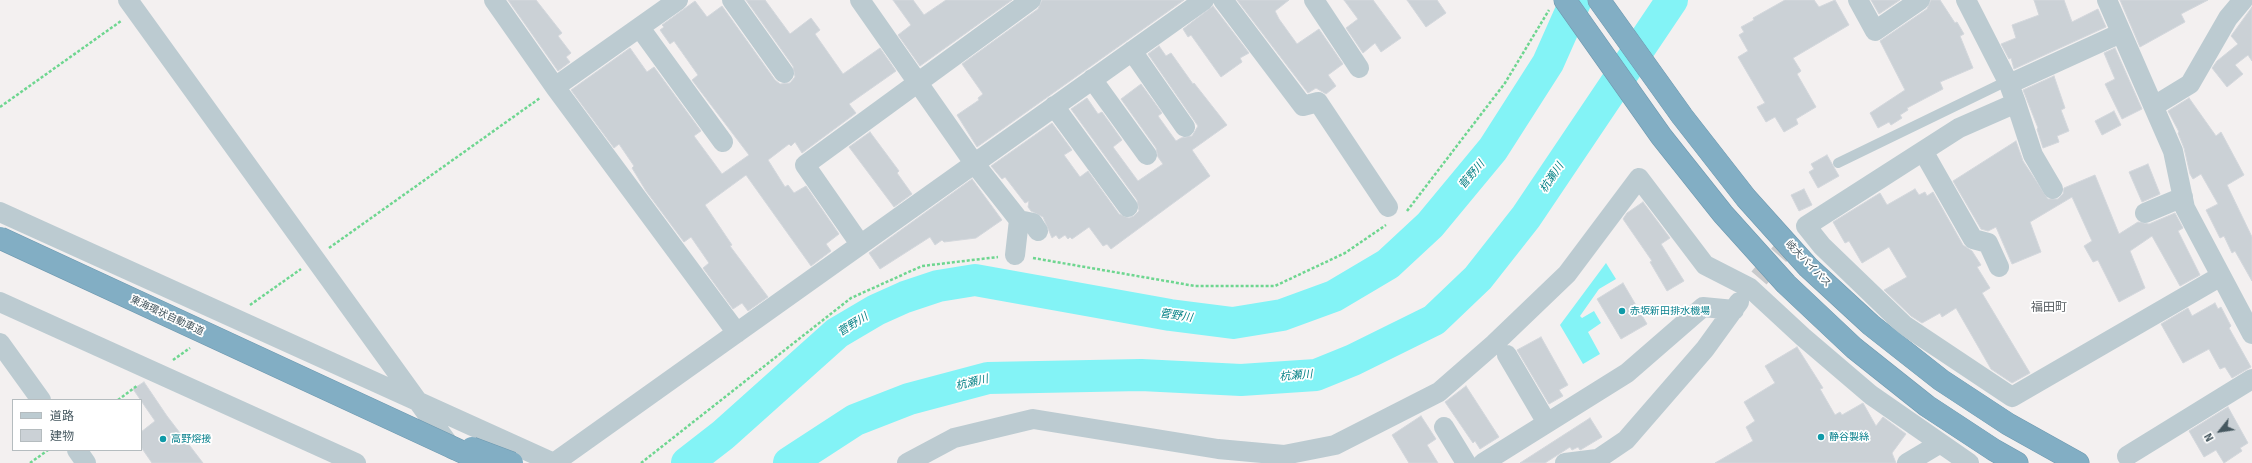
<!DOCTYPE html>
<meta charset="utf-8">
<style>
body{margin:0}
#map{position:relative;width:2252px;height:463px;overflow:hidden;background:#f3f0f0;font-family:Signika,"Noto Sans JP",sans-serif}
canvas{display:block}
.legend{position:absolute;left:12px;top:399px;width:130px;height:52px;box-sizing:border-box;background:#fff;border:1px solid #b5bcbf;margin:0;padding:5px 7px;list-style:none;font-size:12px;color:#465860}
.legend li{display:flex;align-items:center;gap:8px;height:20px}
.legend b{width:20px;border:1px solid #b5bcbf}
.north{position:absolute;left:2200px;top:411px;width:40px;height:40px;-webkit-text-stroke:3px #fff;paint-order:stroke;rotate:240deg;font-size:11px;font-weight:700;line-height:16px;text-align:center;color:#465860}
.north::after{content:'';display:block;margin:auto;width:14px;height:18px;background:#465860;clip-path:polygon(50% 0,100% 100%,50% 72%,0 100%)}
</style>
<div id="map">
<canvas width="2252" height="463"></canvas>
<ul class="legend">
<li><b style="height:5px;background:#bccbd1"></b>道路</li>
<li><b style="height:11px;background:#cbd1d6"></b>建物</li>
</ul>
<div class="north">N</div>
</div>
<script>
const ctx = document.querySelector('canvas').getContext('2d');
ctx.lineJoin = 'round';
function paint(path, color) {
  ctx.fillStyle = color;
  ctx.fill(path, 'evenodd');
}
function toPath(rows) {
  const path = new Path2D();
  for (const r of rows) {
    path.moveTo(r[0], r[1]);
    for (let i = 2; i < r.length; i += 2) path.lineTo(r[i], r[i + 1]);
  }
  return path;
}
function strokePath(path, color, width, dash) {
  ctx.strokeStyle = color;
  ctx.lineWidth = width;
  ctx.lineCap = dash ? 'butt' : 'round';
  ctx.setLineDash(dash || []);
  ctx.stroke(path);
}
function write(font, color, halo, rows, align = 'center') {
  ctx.font = font + ' Signika,"Noto Sans JP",sans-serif';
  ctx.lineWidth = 3.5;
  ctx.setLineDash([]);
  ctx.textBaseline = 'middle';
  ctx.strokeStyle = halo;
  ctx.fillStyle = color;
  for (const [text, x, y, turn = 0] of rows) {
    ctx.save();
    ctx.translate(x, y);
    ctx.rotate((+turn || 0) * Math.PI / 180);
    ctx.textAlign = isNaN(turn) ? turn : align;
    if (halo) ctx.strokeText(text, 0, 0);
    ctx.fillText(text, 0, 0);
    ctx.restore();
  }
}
paint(toPath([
 [1606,263,1616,279,1599,289,1580,316,1582,318,1594,311,1601,323,1588,332,1600,354,1583,364,1560,325]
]), '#83f3f6');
strokePath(toPath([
 [687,463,723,435,837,333,876,310,905,297,938,286,975,280,1170,315,1233,323,1282,315,1334,296,1388,264,1430,225,1493,149,1548,63,1576,0],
 [789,463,855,420,909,399,988,378,1141,375,1241,380,1316,375,1353,360,1434,320,1478,278,1526,217,1672,0]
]), '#83f3f6', 32);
const building = toPath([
 [508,0,536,0,562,33,558,36,571,53,566,57,570,62,558,71,508,0],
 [746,0,765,0,790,34,811,18,820,30,815,34,843,74,880,48,896,71,849,104,856,113,802,153,795,142,791,146,789,144,768,160,785,187,788,185,794,193,806,186,839,234,826,244,831,251,811,266,746,175,705,205,732,245,730,246,768,297,748,311,742,303,733,309,703,268,709,263,691,237,684,242,646,191,632,168,634,166,619,144,614,148,571,90,630,48,647,72,654,67,701,131,694,136,722,174,749,155,692,80,698,75,674,41,670,44,660,30,664,27,662,25,695,1,707,17,722,6,775,80,780,84,790,83,795,77,793,66,746,0],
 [893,0,913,0,924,15,946,0,1012,0,920,66,898,35,911,25,893,0],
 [1042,0,1184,0,977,147,957,115,979,100,978,98,983,94,962,64,1038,9,1042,0],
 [1237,0,1289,0,1275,11,1279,19,1297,44,1319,29,1343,64,1328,75,1336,86,1326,94,1316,88,1308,93,1237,0],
 [1344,0,1373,0,1401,38,1381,52,1375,43,1363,53,1346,28,1358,19,1344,0],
 [1407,0,1437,0,1446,13,1426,27,1407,0],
 [1785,0,1814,0,1819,7,1835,0,1849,25,1793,58,1801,71,1797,74,1816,107,1796,119,1798,124,1784,132,1775,117,1766,122,1757,107,1765,103,1738,57,1748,51,1739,35,1744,32,1741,27,1754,20,1753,18,1785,0],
 [1871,0,1900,0,1879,14,1871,0],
 [1931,0,1940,0,1955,23,1957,22,1964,34,1960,36,1973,68,1940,82,1943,89,1907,108,1908,110,1900,115,1902,118,1891,125,1889,122,1878,128,1870,113,1905,90,1880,41,1927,9,1931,0],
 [2034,0,2064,0,2072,22,2098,9,2106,27,2014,69,2011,58,2009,59,2001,44,2016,38,2012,25,2039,15,2034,0],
 [2120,0,2208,0,2181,14,2185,22,2140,47,2120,0],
 [1213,6,1249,53,1240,58,1242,62,1221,77,1191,35,1188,37,1183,29,1213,6],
 [2252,7,2252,61,2248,55,2235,65,2243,74,2227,87,2212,68,2217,61,2238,44,2231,36,2252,7],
 [1159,46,1166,56,1171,53,1193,84,1194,83,1227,125,1192,150,1210,176,1111,249,1107,244,1103,246,1089,227,1072,239,1070,237,1068,239,1065,235,1059,239,1056,235,1052,238,1043,217,1031,211,1028,207,1029,201,1025,203,1005,177,1002,179,991,166,1052,123,1072,150,1064,155,1080,177,1088,171,1119,214,1129,218,1134,216,1139,211,1137,200,1071,109,1087,98,1098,114,1102,112,1122,140,1113,147,1138,181,1163,164,1158,157,1156,148,1121,99,1141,84,1162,113,1158,116,1176,141,1181,138,1192,136,1198,126,1148,54,1159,46],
 [2115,48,2142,109,2122,119,2105,84,2115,79,2104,53,2115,48],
 [2054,76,2065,108,2061,110,2069,131,2057,136,2059,142,2043,148,2037,129,2038,128,2023,90,2054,76],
 [2189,98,2216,136,2221,132,2244,175,2227,185,2252,237,2252,281,2235,251,2232,253,2224,236,2220,238,2206,210,2218,204,2201,174,2193,179,2190,174,2184,148,2178,133,2179,132,2168,111,2189,98],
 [2114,111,2121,125,2102,135,2095,121,2114,111],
 [870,132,899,171,897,173,912,194,894,207,849,147,870,132],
 [2016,141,2023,161,2048,199,2058,199,2063,194,2064,188,2095,175,2119,234,2138,222,2149,224,2175,213,2183,228,2178,231,2200,275,2180,286,2152,236,2130,251,2145,288,2119,302,2098,260,2093,262,2084,246,2092,241,2072,197,2030,222,2041,252,2012,264,1996,227,1988,231,1981,229,1953,181,2016,141],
 [1827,155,1839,176,1818,188,1809,172,1814,169,1811,164,1827,155],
 [2148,164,2160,194,2142,202,2129,172,2148,164],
 [972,179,1002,220,976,238,944,242,942,240,935,245,930,237,880,269,869,253,972,179],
 [1804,189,1812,205,1799,211,1791,195,1804,189],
 [1915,189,1919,195,1925,192,1927,196,1933,192,1963,245,1972,251,1981,265,1977,267,1990,288,1982,293,2030,373,2012,383,1991,369,1956,308,1942,317,1940,313,1922,323,1911,316,1884,290,1907,277,1889,247,1862,263,1849,241,1845,243,1833,222,1880,193,1887,205,1915,189],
 [1643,202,1670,238,1661,244,1684,281,1667,291,1650,262,1652,261,1623,219,1627,213,1643,202],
 [1623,283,1647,324,1621,339,1597,299,1623,283],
 [2215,303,2218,309,2221,307,2231,326,2229,328,2251,367,2232,378,2225,367,2220,369,2209,349,2183,363,2161,324,2188,308,2192,316,2215,303],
 [1541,337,1568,385,1559,390,1563,396,1549,404,1517,350,1541,337],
 [1797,347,1823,388,1820,389,1835,415,1840,412,1842,415,1863,403,1876,426,1883,417,1906,434,1892,453,1896,463,1715,463,1753,441,1746,427,1755,421,1744,402,1775,383,1765,366,1797,347],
 [144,382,167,416,203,463,152,463,141,447,141,432,155,421,133,389,144,382],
 [1466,386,1499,437,1480,449,1475,441,1473,443,1445,402,1466,386],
 [2228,407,2248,443,2240,448,2242,451,2224,463,2216,450,2204,457,2189,431,2228,407],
 [1421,416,1436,439,1427,445,1438,463,1409,463,1392,435,1421,416],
 [1590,418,1602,437,1582,449,1580,450,1578,447,1572,450,1570,447,1545,463,1520,463,1590,418]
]);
paint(building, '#cbd1d6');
strokePath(building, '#d3d7dc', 1);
strokePath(toPath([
 [1759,278,1798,233]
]), '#c8cacc', 20, [20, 10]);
const highway = toPath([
 [1565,0,1661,136,1723,214,1786,284,1854,348,1927,406,1994,450,2017,463],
 [1599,0,1682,116,1746,198,1808,267,1871,325,1941,380,2008,424,2078,463]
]);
strokePath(highway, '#6e99b0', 23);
strokePath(toPath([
 [0,107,121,21],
 [1407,211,1505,83,1549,10],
 [329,248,540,98],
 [1033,258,1195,286,1275,286,1345,253,1386,225],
 [250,305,301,269],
 [173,360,190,348],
 [118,400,138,385],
 [30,463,48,450],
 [641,463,851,298,922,266,998,257]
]), '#6ed690', 2.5, [3, 2]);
strokePath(toPath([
 [1838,163,2007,81]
]), '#bccbd1', 10);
strokePath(toPath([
 [128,0,453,450],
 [494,0,555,87,737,333],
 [732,0,784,73],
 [860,0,974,163,1019,220,1015,255],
 [1223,0,1303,106,1318,102,1388,207],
 [1314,0,1359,68],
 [1858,0,1875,31,1920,0],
 [1966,0,2009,84,2121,33],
 [2107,0,2173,151,2185,208,2252,334],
 [640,28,723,142],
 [1132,51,1185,127],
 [1092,79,1147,155],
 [2009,84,2016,103,1959,128,1806,226,1822,246,1904,325,2012,397,2221,276],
 [555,87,678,0],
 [2016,103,2033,155,2053,189],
 [1054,106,1128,207],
 [2154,106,2190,84,2228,18,2243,0],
 [1923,151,1973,239,1988,243,1999,267],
 [0,212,554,463],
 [2145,213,2183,197],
 [1019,220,1033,223,1038,231],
 [860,244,805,165,1031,0],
 [0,302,356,463],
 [0,343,41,400],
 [1507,355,1547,423],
 [1444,427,1466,463],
 [77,450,86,463],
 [2127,456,2252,379],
 [554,463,1204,0],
 [907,463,954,438,1033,419,1218,449,1284,455,1335,445,1439,392,1494,344,1567,274,1639,178,1705,265,1750,288,1803,337,1871,395,1969,463],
 [1483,463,1627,373,1703,307,1734,310],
 [1565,463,1597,459],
 [1592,463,1626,440,1705,349,1739,302],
 [1907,463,1939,444]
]), '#bccbd1', 20);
strokePath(highway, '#82aec4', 22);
const highwayBridge = toPath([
 [0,238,486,463],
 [472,448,512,463]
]);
strokePath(highwayBridge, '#6e99b0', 23, []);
strokePath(highwayBridge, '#82aec4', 22);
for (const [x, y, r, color] of [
 [1622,311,4,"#0f9aa8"],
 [1821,437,4,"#0f9aa8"],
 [163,439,4,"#0f9aa8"]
]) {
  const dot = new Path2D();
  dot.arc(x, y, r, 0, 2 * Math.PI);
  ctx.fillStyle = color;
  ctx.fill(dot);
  strokePath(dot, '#fff', 1.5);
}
write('10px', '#465860', '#fff', [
 ["岐大バイパス",1808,264,46],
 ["東海環状自動車道",167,316,25]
]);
write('10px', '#0d838f', '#fff', [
 ["赤坂新田排水機場",1630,311],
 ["静谷製絲",1829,437],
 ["高野熔接",171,439]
], 'left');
write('italic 11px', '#058286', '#fff', [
 ["菅野川",1472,175,-50],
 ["杭瀬川",1552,178,-56],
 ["菅野川",1176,316,8],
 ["菅野川",853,325,-32],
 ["杭瀬川",1296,376,-5],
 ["杭瀬川",972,383,-13]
]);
write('12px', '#5c6266', '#fff', [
 ["福田町",2049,308]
]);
</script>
